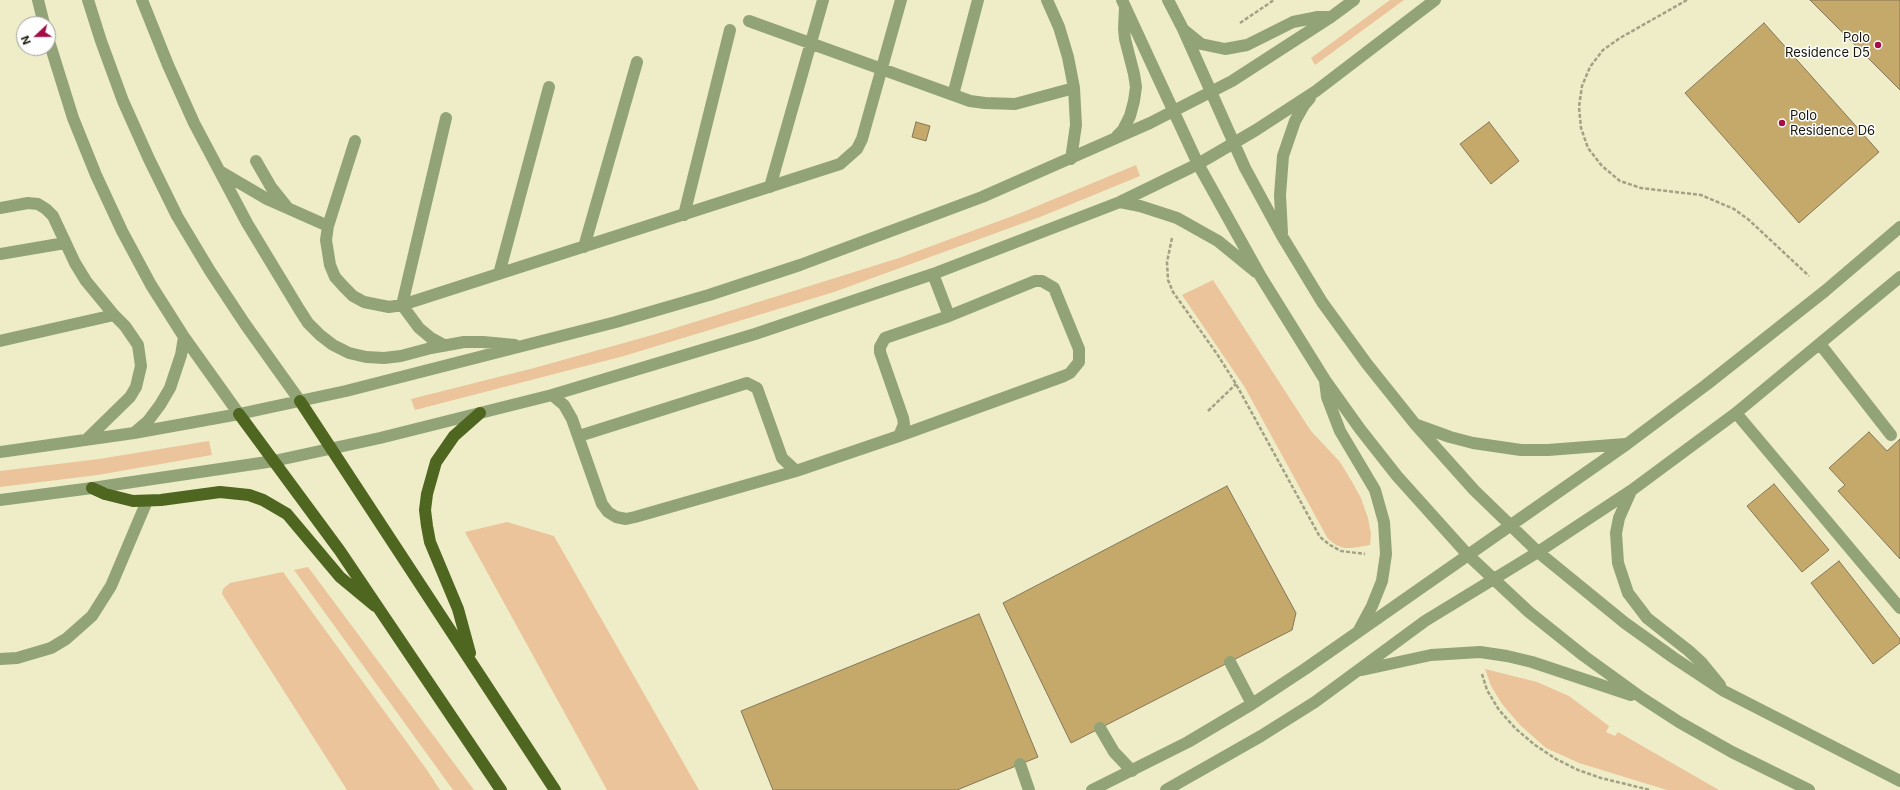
<!DOCTYPE html>
<style>
body{margin:0}
#map{position:relative;width:1900px;height:790px;overflow:hidden;background:#eeedc8;font-family:Inter,sans-serif}
canvas{display:block}
.north{position:absolute;left:16px;top:16px;width:40px;height:40px;box-sizing:border-box;background:#fff;border:1px solid #a3a29d;border-radius:50%;rotate:248deg;font-size:11px;font-weight:700;line-height:16px;text-align:center;color:#18170a}
.north::after{content:'';display:block;margin:auto;width:14px;height:18px;background:#a50d46;clip-path:polygon(50% 0,100% 100%,50% 72%,0 100%)}
</style>
<div id="map">
<canvas width="1900" height="790"></canvas>
<div class="north">N</div>
</div>
<script>
const ctx = document.querySelector('canvas').getContext('2d');
ctx.lineJoin = 'round';
function paint(path, color) {
  ctx.fillStyle = color;
  ctx.fill(path, 'evenodd');
}
function toPath(rows) {
  const path = new Path2D();
  for (const r of rows) {
    path.moveTo(r[0], r[1]);
    for (let i = 2; i < r.length; i += 2) path.lineTo(r[i], r[i + 1]);
  }
  return path;
}
function strokePath(path, color, width, dash) {
  ctx.strokeStyle = color;
  ctx.lineWidth = width;
  ctx.lineCap = dash ? 'butt' : 'round';
  ctx.setLineDash(dash || []);
  ctx.stroke(path);
}
function write(font, color, halo, rows, align = 'center') {
  ctx.font = font + ' Inter,sans-serif';
  ctx.lineWidth = 3;
  ctx.setLineDash([]);
  ctx.textBaseline = 'middle';
  ctx.strokeStyle = halo;
  ctx.fillStyle = color;
  for (const [text, x, y, turn = 0] of rows) {
    ctx.save();
    ctx.translate(x, y);
    ctx.rotate((+turn || 0) * Math.PI / 180);
    ctx.textAlign = isNaN(turn) ? turn : align;
    if (halo) ctx.strokeText(text, 0, 0);
    ctx.fillText(text, 0, 0);
    ctx.restore();
  }
}
paint(toPath([
 [1390,0,1404,0,1315,65,1311,58],
 [1136,165,1140,176,1040,217,834,292,624,356,415,410,411,399,534,368,656,334,899,258,1018,214],
 [1213,280,1311,431,1340,462,1351,480,1361,498,1368,518,1371,534,1370,545,1352,548,1344,548,1336,545,1328,539,1244,386,1182,295],
 [209,441,212,455,98,475,0,487,0,471,99,459],
 [507,522,554,536,699,790,607,790,465,532],
 [308,567,474,790,453,790,294,570],
 [283,572,427,770,440,790,347,790,222,594,223,589,230,583],
 [1485,669,1537,682,1569,696,1609,726,1606,732,1615,736,1618,732,1719,790,1667,790,1579,763,1546,748,1520,725,1502,704,1491,686]
]), '#ecc49b');
const building = toPath([
 [1810,0,1900,0,1900,90,1810,0],
 [1764,23,1879,152,1799,223,1685,93,1764,23],
 [916,122,930,126,926,141,912,137,916,122],
 [1489,122,1519,161,1491,184,1460,144,1489,122],
 [1869,432,1887,451,1900,439,1900,559,1838,491,1845,485,1829,468,1869,432],
 [1774,484,1829,550,1802,572,1747,506,1774,484],
 [1227,486,1296,613,1292,630,1071,743,1003,603,1227,486],
 [1839,561,1900,639,1900,643,1873,664,1811,583,1839,561],
 [979,614,1038,757,957,790,773,790,741,711,979,614]
]);
paint(building, '#c4a96a');
strokePath(building, '#857758', 1);
strokePath(toPath([
 [1687,0,1620,38,1603,50,1590,67,1582,86,1579,107,1581,128,1588,148,1602,166,1620,181,1641,188,1701,195,1734,209,1749,220,1809,276],
 [1240,23,1274,0],
 [1172,238,1167,262,1168,280,1173,292,1217,354,1236,384,1320,537,1330,545,1341,551,1365,554],
 [1208,411,1236,384],
 [1482,674,1487,690,1499,710,1516,729,1535,745,1556,759,1578,770,1601,778,1650,790]
]), '#a2a184', 2.5, [4, 2]);
strokePath(toPath([
 [38,0,44,24],
 [88,0,101,41,123,101,149,159,177,216,210,271,245,324,300,401],
 [142,0,168,65,194,123,247,223,299,309,308,323,320,335,333,345,349,353,366,357,384,358,401,356,431,348,464,342,483,342,515,345],
 [1047,0,1059,27,1068,57,1074,88,1076,125,1071,159],
 [1122,0,1198,164,1261,277,1325,380,1360,429,1397,476,1468,555,1529,612,1584,656,1642,698,1679,722,1732,752,1809,790],
 [1168,0,1183,29,1245,168,1282,236,1322,302,1367,364,1415,424,1474,490,1538,552,1625,623,1674,658,1724,691,1900,781],
 [749,21,970,101,985,103,1015,104,1074,88],
 [1185,31,1201,44,1225,49,1247,45,1293,22,1318,17,1331,17],
 [48,38,73,118,96,175,122,231,151,285,184,337,239,414],
 [953,95,978,0],
 [1117,136,1123,130,1130,116,1134,101,1136,87,1134,74,1125,39,1124,29,1125,7],
 [355,141,328,226,326,240,330,265,335,277,344,287,353,296,364,302,389,307,402,305,840,164,857,149,862,139,901,0],
 [256,161,271,187,287,207],
 [221,172,267,199,328,226],
 [770,187,823,0],
 [1120,202,1140,206,1177,218,1218,241,1256,272],
 [0,208,28,203,38,204,46,209,53,216,75,263,86,281,114,315,125,326,138,345,141,366,136,387,130,397,86,440],
 [684,215,730,30],
 [1282,233,1280,195,1283,156,1295,121,1304,105,1310,98],
 [584,247,637,62],
 [0,254,65,243],
 [499,274,549,87],
 [933,274,949,316],
 [0,341,114,315],
 [1820,344,1891,435],
 [444,345,431,338,419,328,402,305,446,118],
 [1325,381,1327,397,1340,431,1375,490,1384,522,1386,554,1382,581,1372,606,1359,630],
 [552,395,564,405,572,419,602,504,608,512,616,517,626,519,635,517,796,471,899,436,1064,376,1070,373,1079,362,1079,349,1054,288,1042,281,1035,281,949,316,885,338,880,347,880,352,903,418,904,424,899,436],
 [1736,413,1900,608],
 [1417,425,1450,437,1473,443,1521,450,1548,450,1625,444],
 [134,433,148,421,160,405,170,388,181,355,184,337],
 [579,436,747,383,757,388,782,458,796,471],
 [0,452,134,433,239,414,346,391,616,322,709,295,800,265,982,197,1150,123,1232,81,1331,17,1354,0],
 [1631,491,1619,518,1616,533,1618,563,1628,593,1647,618,1689,651,1702,663,1720,685],
 [0,500,92,488,274,461,380,438,552,395,755,334,933,274,1120,202,1198,164,1256,130,1316,91,1435,0],
 [0,659,17,658,51,648,66,639,92,616,111,586,147,501],
 [1230,662,1252,704],
 [1362,670,1431,655,1480,652,1507,656,1532,662,1631,695],
 [1100,728,1114,752,1132,771],
 [1020,764,1029,790],
 [1092,790,1188,742,1252,704,1305,669,1627,444,1706,385,1825,291,1900,227],
 [1166,790,1261,736,1315,702,1425,621,1538,552,1632,490,1736,413,1900,277]
]), '#92a477', 12);
strokePath(toPath([
 [300,401,555,790],
 [239,414,340,551,501,790],
 [92,488,105,494,133,501,161,500,220,492,249,495,263,500,287,514,340,577,375,606],
 [470,653,458,609,430,542,427,526,425,510,427,494,436,462,454,436,480,413]
]), '#4e661f', 12);
for (const [x, y, r, color] of [
 [1878,45,4,"#a50d46"],
 [1782,123,4,"#a50d46"]
]) {
  const dot = new Path2D();
  dot.arc(x, y, r, 0, 2 * Math.PI);
  ctx.fillStyle = color;
  ctx.fill(dot);
  strokePath(dot, '#fff', 1.5);
}
write('13px', '#18170a', '#fff', [
 ["Polo",1870,38],
 ["Residence D5",1870,53],
 ["Polo",1790,116,"left"],
 ["Residence D6",1790,131,"left"]
], 'right');
</script>
